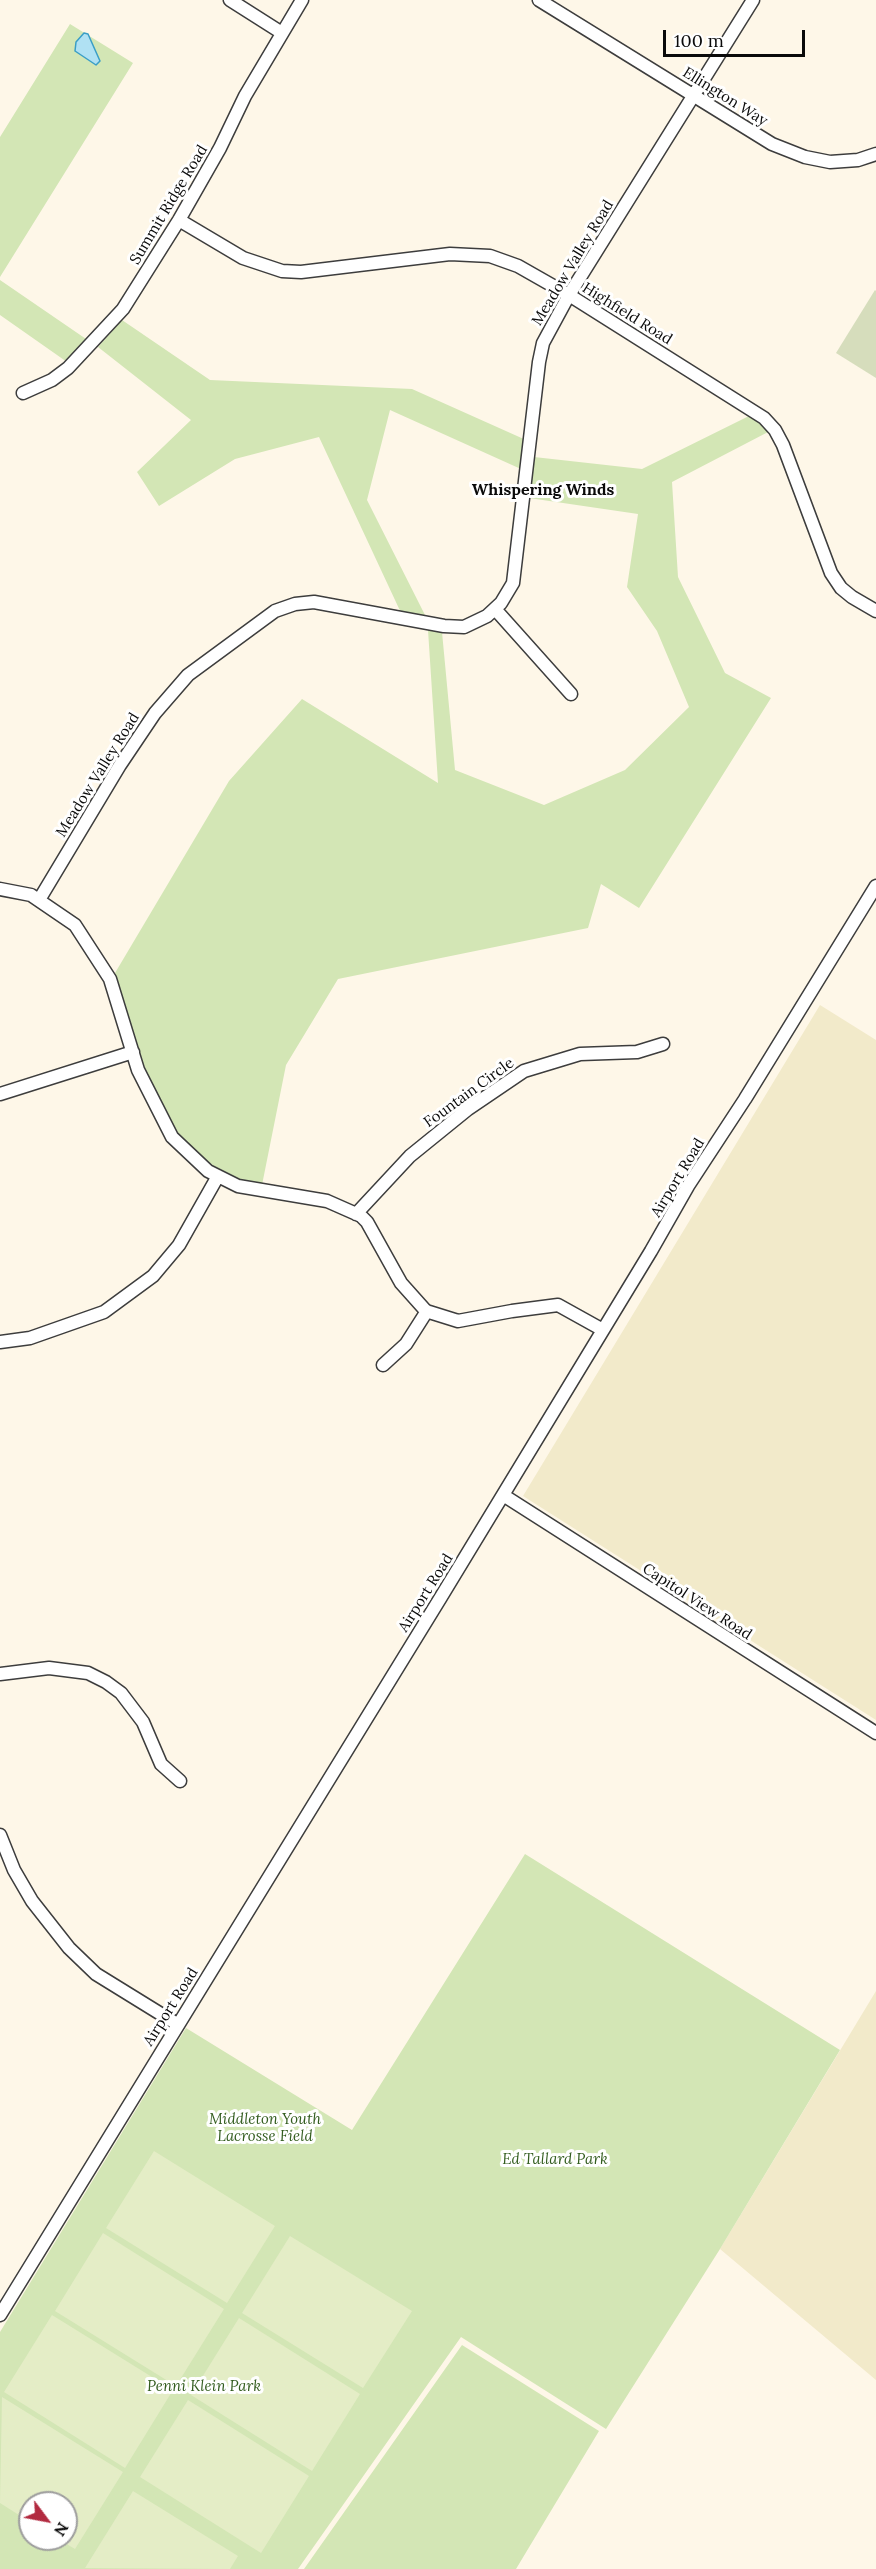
<!DOCTYPE html>
<style>
body{margin:0}
#map{position:relative;width:876px;height:2569px;overflow:hidden;background:#fef7e8;font-family:Lora,serif}
canvas{display:block}
.north{position:absolute;left:18px;top:2491px;width:60px;height:60px;box-sizing:border-box;background:#fff;border:2px solid #9d9d9d;border-radius:50%;rotate:122deg;font-size:16px;font-weight:700;line-height:24px;text-align:center;color:#0a0a0a}
.north::after{content:'';display:block;margin:auto;width:21px;height:27px;background:#b22a40;clip-path:polygon(50% 0,100% 100%,50% 72%,0 100%)}
.scale{position:absolute;left:663px;top:30px;width:142px;height:27px;box-sizing:border-box;border:3px solid #0a0a0a;border-top:0;padding-left:8px;font-size:18px;line-height:21px;white-space:nowrap;color:#0a0a0a;-webkit-text-stroke:4px #fff;paint-order:stroke}
</style>
<div id="map">
<canvas width="876" height="2569"></canvas>
<div class="north">N</div>
<div class="scale">100 m</div>
</div>
<script>
const ctx = document.querySelector('canvas').getContext('2d');
ctx.lineJoin = 'round';
function paint(path, color) {
  ctx.fillStyle = color;
  ctx.fill(path, 'evenodd');
}
function toPath(rows) {
  const path = new Path2D();
  for (const r of rows) {
    path.moveTo(r[0], r[1]);
    for (let i = 2; i < r.length; i += 2) path.lineTo(r[i], r[i + 1]);
  }
  return path;
}
function strokePath(path, color, width, dash) {
  ctx.strokeStyle = color;
  ctx.lineWidth = width;
  ctx.lineCap = dash ? 'butt' : 'round';
  ctx.setLineDash(dash || []);
  ctx.stroke(path);
}
function write(font, color, halo, rows, align = 'center') {
  ctx.font = font + ' Lora,serif';
  ctx.lineWidth = 6;
  ctx.setLineDash([]);
  ctx.textBaseline = 'middle';
  ctx.strokeStyle = halo;
  ctx.fillStyle = color;
  for (const [text, x, y, turn = 0] of rows) {
    ctx.save();
    ctx.translate(x, y);
    ctx.rotate((+turn || 0) * Math.PI / 180);
    ctx.textAlign = isNaN(turn) ? turn : align;
    if (halo) ctx.strokeText(text, 0, 0);
    ctx.fillText(text, 0, 0);
    ctx.restore();
  }
}
paint(toPath([
 [820,1005,876,1040,876,1720,523,1496],
 [876,1991,876,2380,720,2249]
]), '#f2eaca');
paint(toPath([
 [70,24,133,63,0,277,0,137],
 [0,280,89,341,67,362,0,315],
 [122,320,210,380,412,389,526,440,524,455,534,457,642,469,751,415,770,431,672,482,678,577,725,673,771,698,639,908,601,884,588,928,338,979,286,1065,262,1185,235,1178,214,1166,182,1141,174,1128,157,1098,142,1061,115,973,229,781,302,699,438,783,428,630,442,632,455,770,544,805,625,770,689,707,657,631,627,587,638,514,529,498,532,474,390,410,367,500,427,619,402,615,319,437,235,459,159,506,137,472,191,420,98,347],
 [525,1854,840,2050,720,2249,606,2429,461,2337,298,2569,0,2569,0,2332,186,2028,352,2130],
 [30,2503,66,2503,66,2539,30,2539],
 [462,2345,599,2431,516,2569,304,2569]
]), '#d3e6b5');
paint(toPath([
 [875,290,876,291,876,378,836,353]
]), '#d6ddbc');
paint(toPath([
 [154,2151,275,2226,227,2303,106,2228],
 [103,2233,224,2309,176,2386,55,2311],
 [290,2236,412,2311,363,2388,242,2313],
 [52,2315,173,2390,125,2468,4,2392],
 [239,2318,360,2394,312,2471,191,2395],
 [2,2397,123,2472,75,2549,58,2539,66,2539,66,2503,30,2503,30,2522,0,2503],
 [188,2400,309,2476,261,2553,140,2477],
 [133,2491,238,2556,230,2569,85,2568]
]), '#e4edc6');
const water = toPath([
 [84,33,88,34,100,61,96,65,75,51,76,42,84,33]
]);
paint(water, '#b0e1f3');
strokePath(water, '#3a9ec6', 1.5);
const minor = toPath([
 [230,0,282,33],
 [539,0,772,144,805,157,830,162,858,160,876,154],
 [179,220,243,258,282,271,301,272,450,254,490,256,518,266,569,295,764,418,775,430,783,445,831,573,841,588,852,597,876,611],
 [23,393,52,380,68,368,123,309,179,220,220,148,245,96,302,0],
 [495,609,571,694],
 [0,889,31,895,75,925,110,979,138,1070,172,1137,208,1171,238,1186,327,1201,361,1216,367,1222,401,1283,426,1311,458,1321,512,1311,558,1305,603,1330],
 [39,900,120,765,155,713,188,675,275,611,295,604,314,602,444,626,464,627,487,616,501,603,513,583,539,362,543,343,569,295,753,0],
 [0,1094,133,1052],
 [356,1214,410,1156,468,1109,524,1071,580,1054,637,1052,663,1044],
 [0,1342,30,1338,104,1312,153,1276,179,1245,218,1176],
 [383,1365,406,1344,427,1311],
 [503,1495,876,1733],
 [0,1674,49,1668,88,1673,106,1682,121,1693,143,1722,161,1764,180,1781],
 [0,1835,14,1870,32,1901,69,1948,96,1974,177,2024],
 [0,2315,441,1597,651,1251,688,1186,745,1099,876,886]
]);
strokePath(minor, '#3d3d3d', 15);
strokePath(minor, '#fff', 12);
write('15px', '#0a0a0a', '#fff', [
 ["Ellington Way",725,97,32],
 ["Summit Ridge Road",169,205,-59],
 ["Meadow Valley Road",573,263,-59],
 ["Highfield Road",627,314,32],
 ["Meadow Valley Road",98,775,-58],
 ["Fountain Circle",469,1093,-36],
 ["Airport Road",678,1178,-59],
 ["Airport Road",426,1593,-58],
 ["Capitol View Road",697,1602,33],
 ["Airport Road",171,2007,-58]
]);
write('italic 15px', '#335d1f', '#fff', [
 ["Middleton Youth",265,2120],
 ["Lacrosse Field",265,2137],
 ["Ed Tallard Park",555,2160],
 ["Penni Klein Park",204,2387]
]);
write('bold 16px', '#0a0a0a', '#fff', [
 ["Whispering Winds",543,490]
]);
</script>
